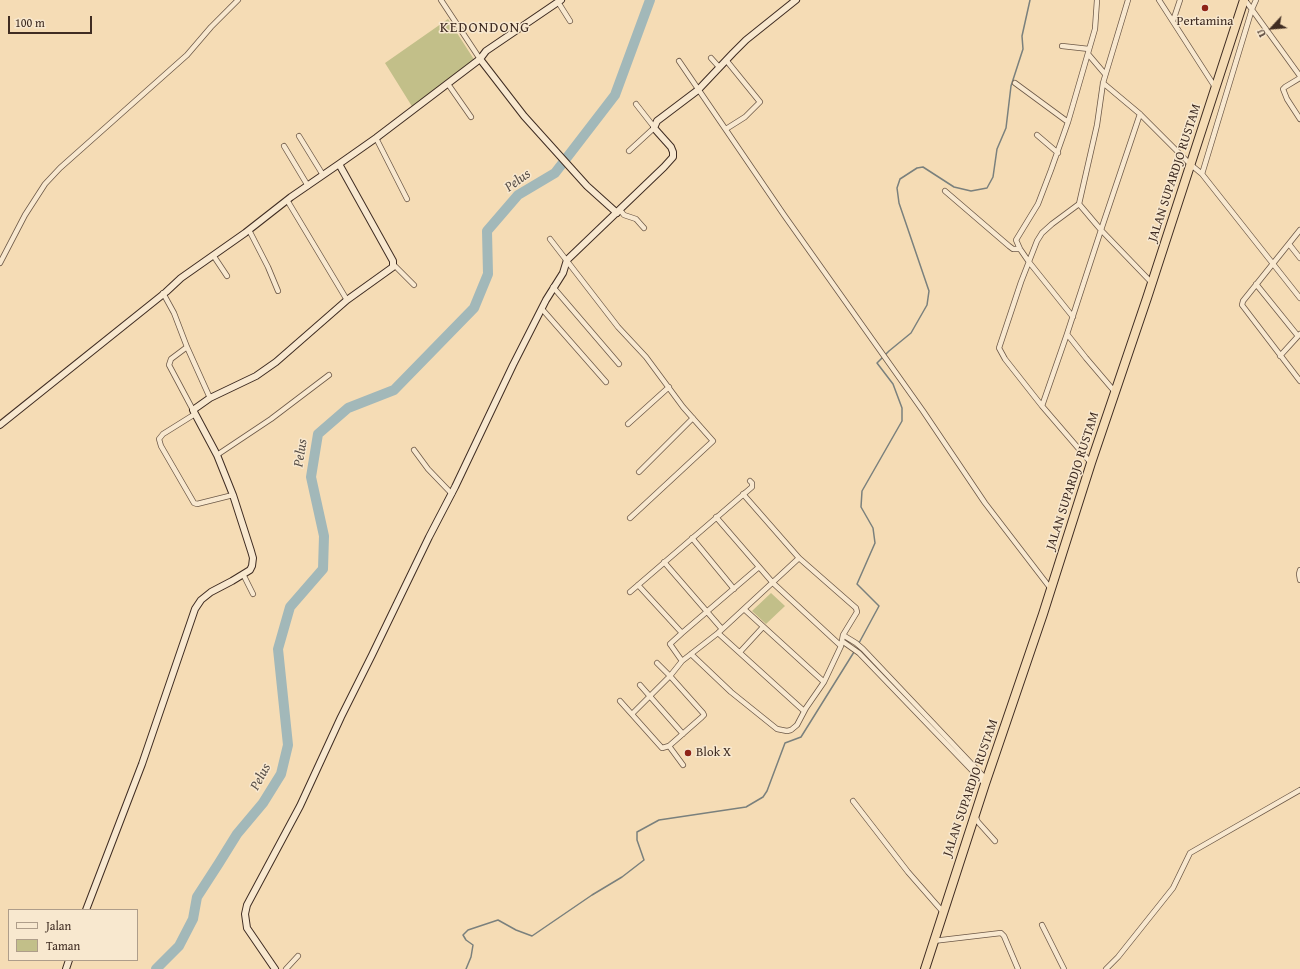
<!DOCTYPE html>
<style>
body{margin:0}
#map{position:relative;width:1300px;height:969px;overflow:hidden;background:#f5dcb5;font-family:"Gentium Book Plus",serif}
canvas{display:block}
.legend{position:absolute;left:8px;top:909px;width:130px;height:52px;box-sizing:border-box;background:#f8e8cf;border:1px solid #ae9d8a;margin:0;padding:5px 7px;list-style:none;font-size:12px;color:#3f2c22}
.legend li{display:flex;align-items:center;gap:8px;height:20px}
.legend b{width:20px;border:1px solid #ae9d8a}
.north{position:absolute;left:1252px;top:8px;width:40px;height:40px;-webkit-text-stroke:3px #f8e8cf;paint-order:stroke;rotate:244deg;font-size:11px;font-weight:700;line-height:16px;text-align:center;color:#3f2c22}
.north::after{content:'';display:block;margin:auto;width:14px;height:18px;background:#3f2c22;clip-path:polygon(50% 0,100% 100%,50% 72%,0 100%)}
.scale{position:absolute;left:8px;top:16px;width:84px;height:18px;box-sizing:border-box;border:2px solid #3f2c22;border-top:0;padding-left:5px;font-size:12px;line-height:14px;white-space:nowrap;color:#3f2c22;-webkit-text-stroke:3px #f8e8cf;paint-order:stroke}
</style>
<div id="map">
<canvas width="1300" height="969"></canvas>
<ul class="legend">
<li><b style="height:5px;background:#f8e8cf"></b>Jalan</li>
<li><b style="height:11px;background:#c2bf89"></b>Taman</li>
</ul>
<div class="north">U</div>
<div class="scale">100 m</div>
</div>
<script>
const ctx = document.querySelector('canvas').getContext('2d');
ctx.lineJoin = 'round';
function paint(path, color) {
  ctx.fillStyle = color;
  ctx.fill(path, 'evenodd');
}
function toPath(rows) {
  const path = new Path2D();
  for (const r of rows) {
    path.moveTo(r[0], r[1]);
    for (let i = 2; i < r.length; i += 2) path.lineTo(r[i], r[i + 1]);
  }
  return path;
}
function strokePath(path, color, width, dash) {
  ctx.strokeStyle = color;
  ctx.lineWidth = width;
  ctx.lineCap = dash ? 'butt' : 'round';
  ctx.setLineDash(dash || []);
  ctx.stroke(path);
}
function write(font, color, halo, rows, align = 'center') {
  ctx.font = font + ' "Gentium Book Plus",serif';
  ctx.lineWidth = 3;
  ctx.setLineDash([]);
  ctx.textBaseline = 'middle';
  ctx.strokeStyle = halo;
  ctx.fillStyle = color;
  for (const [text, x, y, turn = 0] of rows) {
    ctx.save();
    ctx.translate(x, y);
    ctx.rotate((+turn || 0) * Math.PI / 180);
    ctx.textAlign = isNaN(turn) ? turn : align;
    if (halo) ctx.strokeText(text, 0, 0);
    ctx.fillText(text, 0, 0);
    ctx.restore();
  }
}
paint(toPath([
 [448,19,475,61,413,108,385,63],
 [771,593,785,606,766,624,752,611]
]), '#c2bf89');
strokePath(toPath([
 [859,643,879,606,857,584,875,543,873,528,861,507,862,491,902,421,902,408,893,384,877,363,889,351,911,333,927,305,929,291,899,203,897,188,900,179,917,168,923,167,954,187,971,191,987,188,993,177,997,149,1006,128,1011,86,1023,49,1022,36,1030,0],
 [466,969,471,957,473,945,466,940,463,935,468,930,498,920,516,930,532,936,592,895,622,877,644,860,637,840,637,832,659,820,746,807,763,797,767,791,785,743,801,737,854,652]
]), '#7a807d', 1.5);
strokePath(toPath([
 [156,969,179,946,193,919,197,897,219,863,237,834,263,803,281,774,288,745,278,649,290,607,323,569,324,536,311,477,318,434,348,408,394,390,474,308,488,274,487,231,518,195,555,173,615,95,650,0]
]), '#a2b8b9', 10);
const street = toPath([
 [441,0,480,59],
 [1159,0,1215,87],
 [1245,0,1300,76],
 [558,2,570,21],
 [1173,21,1180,0],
 [1062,46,1089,49],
 [1088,54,1105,74],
 [711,58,719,67],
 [726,60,760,102,745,117,726,129],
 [679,61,784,215,923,411,985,503,1051,589],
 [1300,78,1285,87,1283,89,1287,99,1300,119],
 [1015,83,1068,122,1051,170,1038,204,1016,240,1020,249,1029,262,1073,317],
 [1103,83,1140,114,1190,164,1202,174,1300,298],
 [448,84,471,117],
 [636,104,654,127],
 [1068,122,1095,29,1097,0],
 [1037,135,1058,153],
 [299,136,323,175],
 [376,138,407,199],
 [284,146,308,186],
 [629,151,654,128],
 [1202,174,1252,9,1256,0],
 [945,191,1009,246,1013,249,1020,249],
 [287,200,347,300],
 [1079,204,1101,230,1152,283],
 [620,210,624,215,636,219,644,228],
 [249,230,268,267,278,291],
 [1300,230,1243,301,1242,305,1300,381],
 [550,239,618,327,646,357,683,407,713,441,630,518],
 [1289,244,1300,258],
 [213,255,227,276],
 [0,263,25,215,45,184,60,168,187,55,211,27,238,0],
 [394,265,414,285],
 [1256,284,1298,336],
 [553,287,619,364],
 [163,293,174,313,187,347,210,398],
 [542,309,606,382],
 [1067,334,1042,406,1091,463],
 [187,347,171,359,169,365,193,410],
 [1280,356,1300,334],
 [1115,392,1086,358,1067,334,1101,230,1140,114],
 [1042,406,1005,359,999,348,1021,282,1037,241,1042,233,1052,224,1079,204,1097,125,1103,83,1128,0],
 [195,414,163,434,159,439,161,446,194,503,197,504,233,495],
 [628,424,669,387],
 [414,450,428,469,452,494],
 [217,455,271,419,329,375],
 [639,472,693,418],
 [716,517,773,583,841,646],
 [692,538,734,589],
 [664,562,722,629],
 [1300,570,1299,574,1300,580],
 [243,574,253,594],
 [638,585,682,633,670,644,682,661,718,633,799,558],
 [630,592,752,487,752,483,750,481],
 [744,609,824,682],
 [682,633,759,567],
 [718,633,804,711],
 [843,635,856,643,863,649,986,779],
 [842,641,859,653,985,784],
 [740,652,763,627],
 [691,654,731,692,777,729,787,731,791,730,797,725,806,708,824,682,841,646,843,635,857,612,856,608,799,558,743,494],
 [640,685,683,734],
 [620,701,662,748,669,746,702,717,704,715,703,713,670,676,657,663],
 [632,714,670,676,682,661],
 [669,746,683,765],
 [853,801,908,872,943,912],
 [975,816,978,822,995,841],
 [1042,925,1064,969],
 [933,941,1001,933,1004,936,1018,969],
 [286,969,298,956],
 [1106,969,1118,957,1173,888,1190,853,1300,790]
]);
const secondary = toPath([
 [561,0,486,51,480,59,524,116,587,186,617,213],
 [0,425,166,292,181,278,245,233,291,197,339,164],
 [86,910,142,764,195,609,201,600,211,592,232,581,250,570,252,566,253,558,251,551,233,495,217,455,193,410,210,398,256,376,276,362,347,300,393,267,393,261,339,164,376,138,480,59],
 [66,969,69,960],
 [275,969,247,928,245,914,247,905,300,806,341,717,372,655,429,537,455,487,513,365,546,300,563,273,567,260,664,167,673,157,673,152,671,147,654,128,657,121,698,90,733,53,746,40,796,0]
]);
const highway = toPath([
 [925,969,985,784,1043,614,1091,463,1147,298,1244,0]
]);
strokePath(street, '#6c5847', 6);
strokePath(secondary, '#3f2c22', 8);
strokePath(highway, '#3f2c22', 10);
strokePath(street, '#f8e8cf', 4.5);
strokePath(secondary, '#f8e8cf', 6);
strokePath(highway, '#f5dcb5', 8);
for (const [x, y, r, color] of [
 [1205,8,4,"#8f2418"],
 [688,753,4,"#8f2418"]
]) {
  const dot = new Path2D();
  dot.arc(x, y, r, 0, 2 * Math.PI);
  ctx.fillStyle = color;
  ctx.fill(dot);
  strokePath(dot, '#f8e8cf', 1.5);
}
write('13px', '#3f2c22', '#f8e8cf', [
 ["Pertamina",1205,22],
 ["Blok X",696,753,"left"]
]);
write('13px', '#3f2c22', '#f8e8cf', [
 ["JALAN SUPARDJO RUSTAM",1175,173,-72],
 ["JALAN SUPARDJO RUSTAM",1073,481,-72],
 ["JALAN SUPARDJO RUSTAM",971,788,-71]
]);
write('italic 14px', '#584f48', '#f8e8cf', [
 ["Pelus",518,181,-36],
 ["Pelus",301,453,-81],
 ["Pelus",261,777,-62]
]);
ctx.letterSpacing = '1px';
write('15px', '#3f2c22', '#f8e8cf', [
 ["KEDONDONG",485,28]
]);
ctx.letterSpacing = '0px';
</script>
